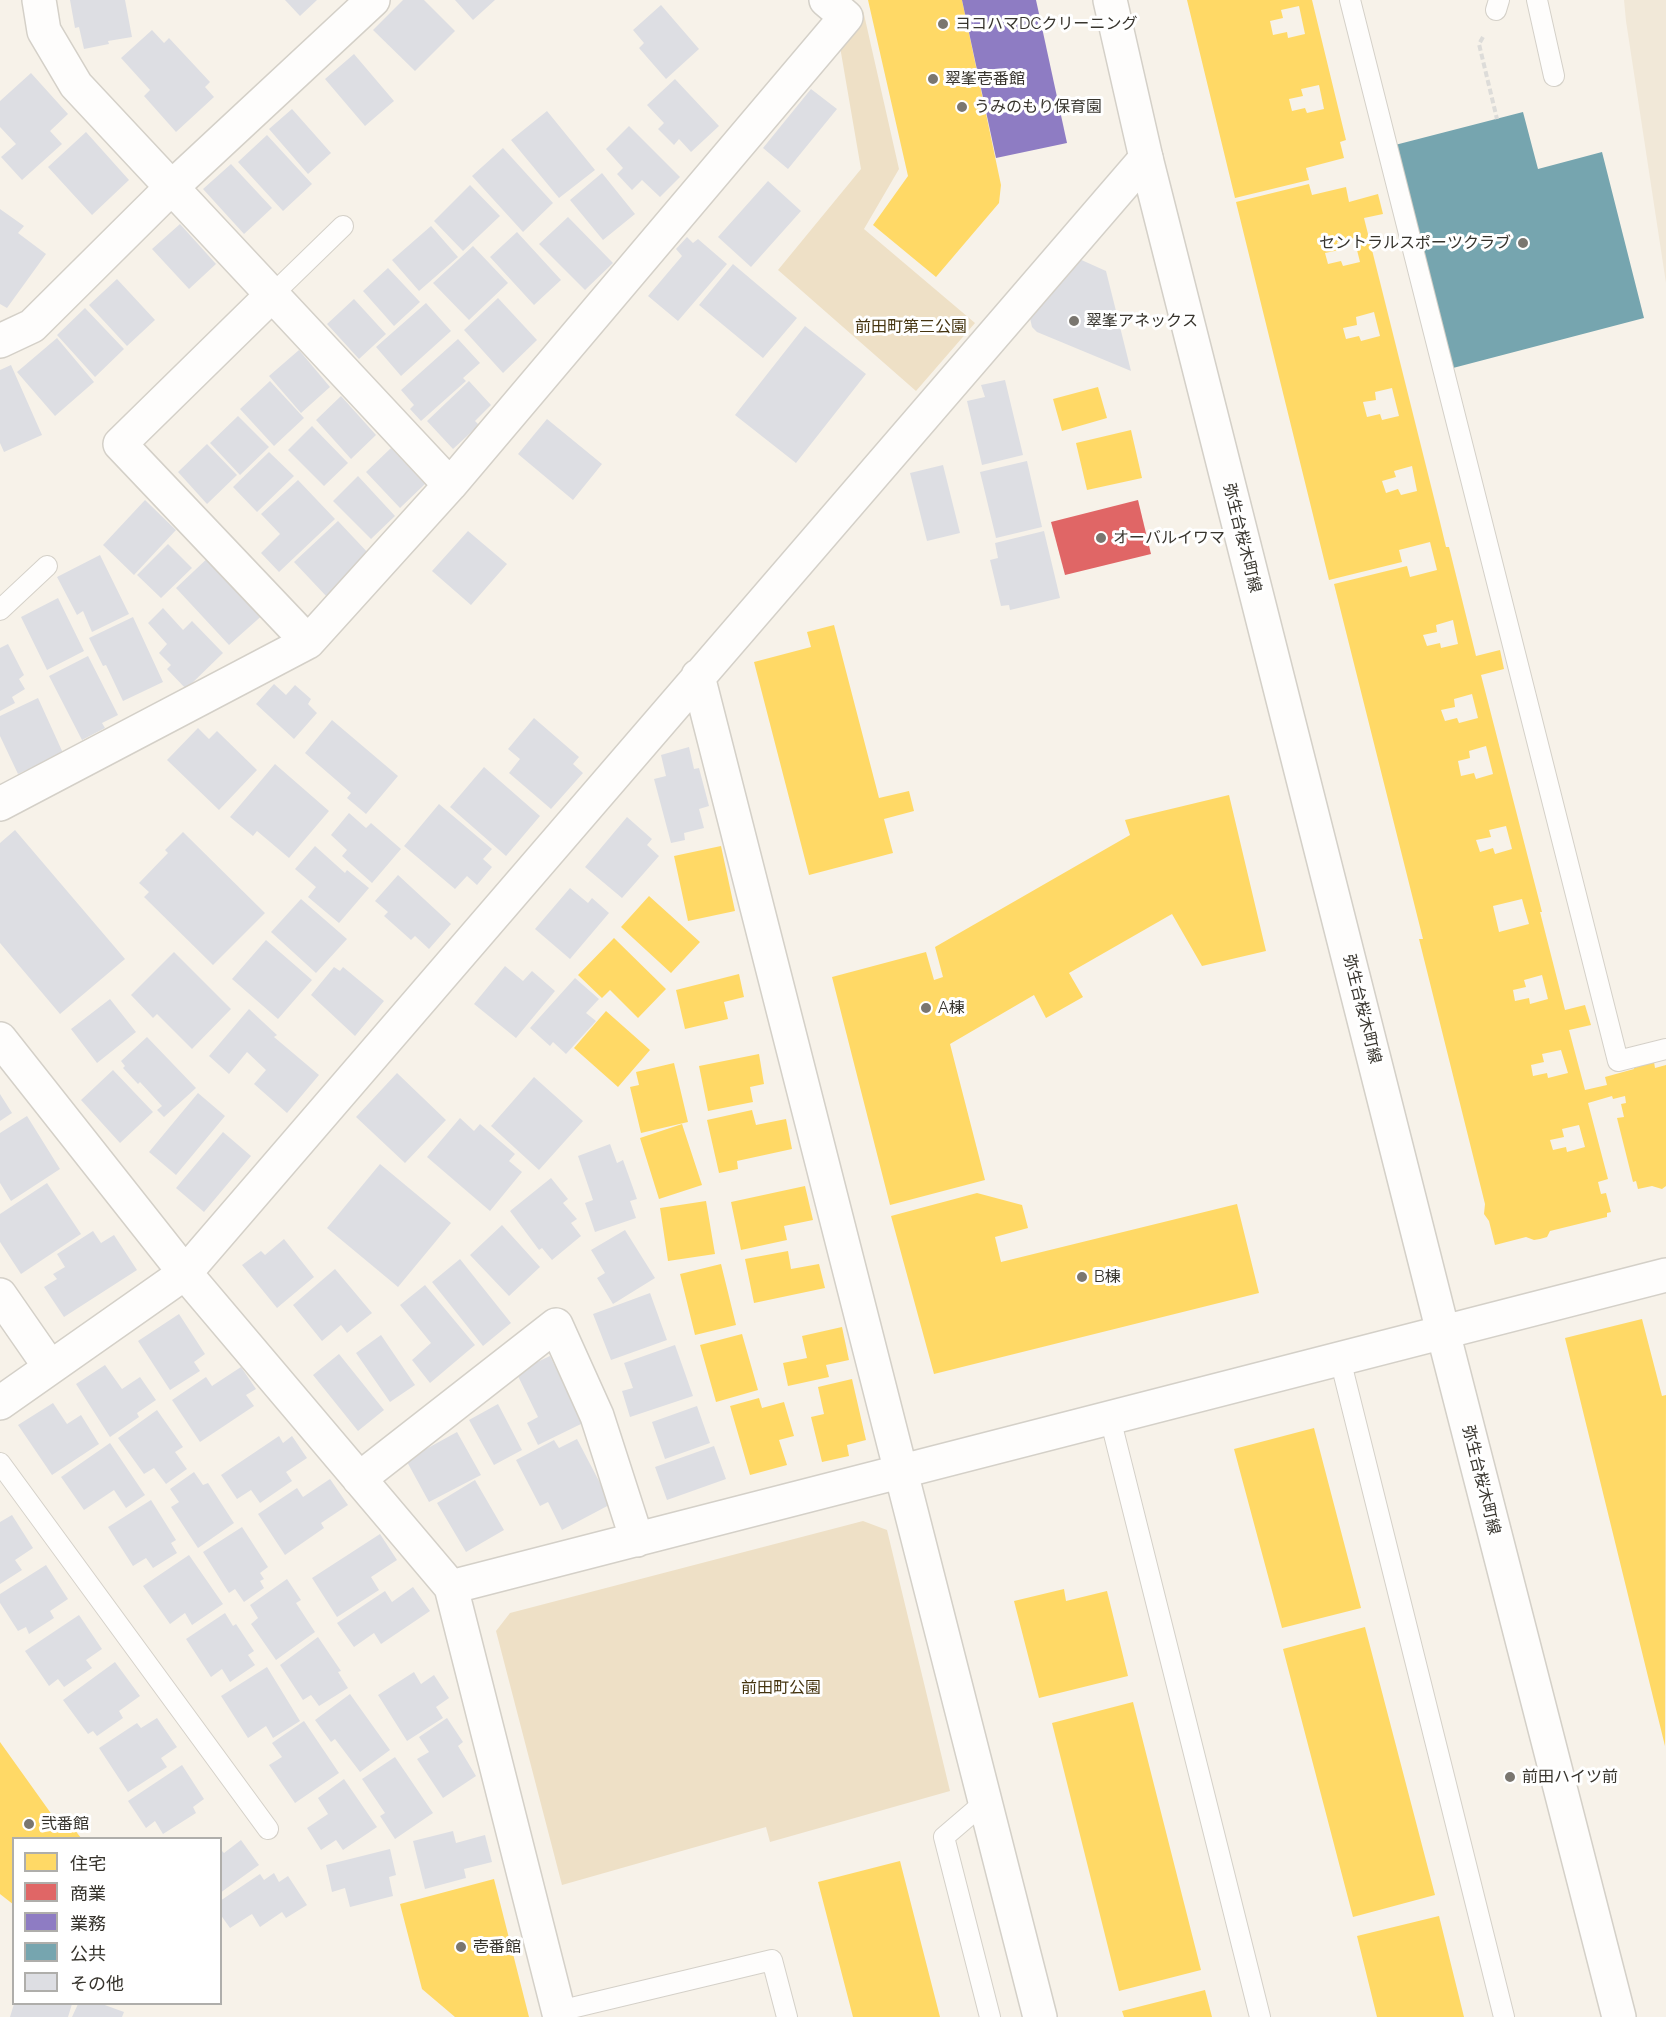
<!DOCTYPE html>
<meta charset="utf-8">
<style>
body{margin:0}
#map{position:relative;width:1666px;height:2017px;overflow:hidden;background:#f7f2e9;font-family:Raleway,"Noto Sans JP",sans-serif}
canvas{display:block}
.legend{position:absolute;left:12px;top:1837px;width:210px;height:168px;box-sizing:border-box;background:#fff;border:2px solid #afaeab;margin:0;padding:8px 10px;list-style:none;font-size:18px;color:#37342d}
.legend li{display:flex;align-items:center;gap:12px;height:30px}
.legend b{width:30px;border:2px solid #afaeab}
</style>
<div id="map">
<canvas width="1666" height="2017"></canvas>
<ul class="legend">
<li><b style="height:16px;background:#ffd966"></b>住宅</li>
<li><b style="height:16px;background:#e06666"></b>商業</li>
<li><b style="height:16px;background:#8e7cc3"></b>業務</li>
<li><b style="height:16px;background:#76a5af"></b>公共</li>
<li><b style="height:16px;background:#dddee3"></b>その他</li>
</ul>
</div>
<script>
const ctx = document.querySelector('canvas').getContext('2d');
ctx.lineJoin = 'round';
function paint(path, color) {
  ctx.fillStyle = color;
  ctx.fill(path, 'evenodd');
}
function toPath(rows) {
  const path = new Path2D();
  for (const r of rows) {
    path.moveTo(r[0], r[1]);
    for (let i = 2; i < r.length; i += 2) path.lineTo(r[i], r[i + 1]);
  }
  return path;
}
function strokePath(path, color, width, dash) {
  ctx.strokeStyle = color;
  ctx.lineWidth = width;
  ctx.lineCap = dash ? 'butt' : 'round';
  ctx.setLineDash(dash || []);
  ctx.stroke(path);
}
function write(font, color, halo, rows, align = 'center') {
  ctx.font = font + ' Raleway,"Noto Sans JP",sans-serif';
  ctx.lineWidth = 6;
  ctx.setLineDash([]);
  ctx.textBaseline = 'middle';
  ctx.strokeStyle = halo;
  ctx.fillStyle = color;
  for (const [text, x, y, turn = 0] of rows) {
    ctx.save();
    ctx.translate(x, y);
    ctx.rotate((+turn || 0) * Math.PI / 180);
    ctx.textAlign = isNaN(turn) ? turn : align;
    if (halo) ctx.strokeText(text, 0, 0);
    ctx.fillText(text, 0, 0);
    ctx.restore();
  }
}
paint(toPath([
 [1624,0,1666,0,1666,283,1626,21]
]), '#f1e8d8');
paint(toPath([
 [863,10,899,169,864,229,975,323,916,391,778,270,861,169,839,41],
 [863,1521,887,1530,950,1791,770,1842,766,1827,562,1885,496,1631,510,1613]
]), '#eee0c6');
paint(toPath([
 [868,0,962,0,1001,185,999,203,936,277,873,225,908,176],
 [1187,0,1312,0,1346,140,1340,142,1344,158,1306,168,1309,180,1235,198],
 [1299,6,1305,34,1288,38,1287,32,1273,35,1270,21,1283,18,1281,10],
 [1319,85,1324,109,1307,113,1305,108,1292,111,1289,99,1303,96,1301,89],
 [1309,184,1312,195,1346,187,1349,202,1378,194,1383,214,1364,218,1440,522,1446,547,1449,547,1476,656,1500,650,1504,669,1481,675,1542,912,1540,912,1565,1010,1585,1005,1591,1025,1569,1030,1585,1090,1607,1085,1605,1077,1634,1069,1634,1068,1654,1062,1655,1068,1666,1065,1666,1186,1662,1189,1652,1186,1638,1189,1636,1181,1633,1182,1617,1118,1624,1117,1621,1104,1626,1103,1625,1096,1613,1099,1612,1096,1588,1103,1608,1179,1598,1182,1601,1194,1606,1193,1611,1212,1607,1213,1607,1217,1550,1231,1547,1237,1540,1239,1534,1240,1526,1237,1495,1245,1489,1221,1484,1214,1485,1204,1419,939,1423,939,1334,584,1407,566,1410,577,1437,570,1430,542,1399,550,1402,562,1329,580,1236,202],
 [1354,238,1360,262,1343,266,1341,261,1328,264,1325,253,1339,250,1337,242],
 [1374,312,1380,336,1361,341,1359,336,1346,339,1343,328,1357,325,1356,317],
 [1392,388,1399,416,1382,420,1380,414,1367,417,1363,402,1376,400,1375,392],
 [1412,466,1417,491,1401,495,1398,489,1386,493,1382,481,1396,477,1394,471],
 [1453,620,1458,644,1441,648,1440,643,1427,646,1423,635,1437,632,1436,625],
 [1472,694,1478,718,1459,723,1457,718,1445,721,1441,710,1455,707,1454,699],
 [1486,746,1493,774,1476,779,1474,773,1461,776,1458,761,1470,758,1469,751],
 [1506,826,1512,849,1495,854,1493,848,1480,852,1476,840,1491,837,1489,830],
 [1522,899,1529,924,1499,932,1493,906],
 [1542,975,1548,999,1530,1004,1529,998,1515,1001,1513,990,1526,987,1524,980],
 [1561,1050,1568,1073,1548,1078,1547,1073,1533,1076,1531,1065,1544,1062,1542,1054],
 [1579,1125,1585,1147,1567,1152,1566,1147,1553,1150,1550,1140,1564,1137,1562,1129],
 [1098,387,1107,418,1062,431,1053,399],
 [1131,430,1142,478,1087,490,1076,443],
 [834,625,879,798,909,791,914,811,884,819,893,853,809,875,754,662,811,647,807,632],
 [1229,795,1266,951,1202,966,1172,914,1069,973,1083,997,1046,1018,1034,995,950,1044,985,1180,890,1205,832,977,926,952,934,980,943,977,935,947,1130,835,1125,820],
 [721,846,735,911,688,921,674,856],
 [649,896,700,942,671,973,621,927],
 [614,938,666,989,638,1018,610,990,602,998,578,975],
 [739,974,744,997,724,1002,728,1019,685,1029,676,990],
 [606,1011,650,1050,618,1087,574,1048],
 [759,1054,764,1084,750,1087,753,1102,708,1111,699,1066],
 [674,1063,688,1122,641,1133,630,1087,639,1085,636,1072],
 [752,1110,756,1125,786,1119,792,1149,737,1161,738,1169,719,1173,707,1120],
 [682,1124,702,1185,659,1199,640,1138],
 [805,1186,813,1220,784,1226,787,1240,741,1250,731,1202],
 [977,1193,1022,1205,1028,1228,995,1237,1001,1262,1237,1204,1259,1293,934,1374,891,1216],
 [706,1201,715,1254,668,1261,660,1208],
 [788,1251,791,1269,819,1264,825,1288,754,1303,745,1259],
 [721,1264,736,1325,695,1335,680,1274],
 [1642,1319,1662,1396,1666,1395,1665,1746,1565,1338],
 [842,1327,849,1360,826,1365,829,1377,788,1386,783,1363,807,1358,802,1336],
 [742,1334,758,1390,716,1402,700,1345],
 [852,1379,866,1440,847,1445,849,1456,822,1462,811,1417,824,1414,818,1387],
 [759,1398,762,1408,784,1402,794,1436,779,1440,787,1465,750,1475,730,1406],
 [1314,1428,1361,1608,1282,1628,1234,1449],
 [1064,1589,1066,1601,1107,1591,1128,1676,1039,1698,1014,1601],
 [1365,1627,1435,1895,1353,1917,1283,1649],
 [1133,1702,1201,1970,1119,1991,1052,1723],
 [0,1742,60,1826,68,1821,81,1838,14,1838,14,1905,0,1894],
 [900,1861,940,2017,853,2017,818,1882],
 [494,1879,529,2017,455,2017,422,1989,400,1904],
 [1439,1916,1464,2017,1377,2017,1357,1936],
 [1205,1990,1212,2017,1124,2017,1122,2011]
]), '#ffd966');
paint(toPath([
 [1138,500,1151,554,1065,575,1051,522]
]), '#e06666');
paint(toPath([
 [962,0,1036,0,1067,143,996,158]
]), '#8e7cc3');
paint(toPath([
 [1523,112,1538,169,1602,152,1644,318,1453,368,1395,145]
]), '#76a5af');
paint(toPath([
 [70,0,125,0,132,37,108,41,109,44,84,49,79,27,75,28],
 [285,0,317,0,300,16],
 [403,0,424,0,455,31,415,71,373,30],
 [455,0,495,0,473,20],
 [661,5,699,49,666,79,639,48,644,43,633,30],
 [152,30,164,43,169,38,210,82,205,87,214,97,176,132,144,96,150,90,121,58],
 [354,54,394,101,365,126,325,79],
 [31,73,68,114,50,131,62,144,22,180,1,157,16,144,0,127,0,101],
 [675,79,719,126,691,152,679,139,674,145,658,129,664,123,647,105],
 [811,89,837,109,788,169,763,148],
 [292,109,331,153,308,174,269,129],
 [547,111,595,170,559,198,511,140],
 [629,126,680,177,660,197,642,180,632,190,617,174,623,168,606,149],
 [86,132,129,180,92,215,48,167],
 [267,135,312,184,283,211,238,162],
 [503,148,553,203,523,232,472,176],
 [231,164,272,208,244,234,203,189],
 [602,173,635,214,603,240,570,200],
 [768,181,801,211,751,267,718,237],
 [470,185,500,216,463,251,434,221],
 [0,209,24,226,18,233,46,254,7,308,0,304],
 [568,217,613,263,585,290,539,244],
 [180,224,216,264,189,289,152,249],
 [431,226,458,257,419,291,392,260],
 [517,232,561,280,534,305,490,257],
 [687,237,693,243,698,239,727,264,678,321,648,296,682,256,676,249],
 [473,246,508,283,469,320,433,283],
 [1077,258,1106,271,1131,371,1037,332,1032,327,1029,314],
 [733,264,797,318,763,358,699,305],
 [388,268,420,302,394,326,363,291],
 [117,279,155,320,127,346,89,305],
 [498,298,537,340,503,373,464,330],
 [354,299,386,334,359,359,327,324],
 [426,303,451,331,401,376,376,347],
 [85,308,124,349,95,377,57,335],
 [805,326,866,374,796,463,735,415],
 [57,338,94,382,55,416,17,372],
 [458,339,480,363,463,378,466,381,421,421,410,409,414,405,401,390],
 [299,350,330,387,301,413,269,376],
 [11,365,42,435,4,452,0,443,0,370],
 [1005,380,1023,455,982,465,967,401,985,397,981,385],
 [270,381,304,418,274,446,240,409],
 [469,381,491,405,475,421,479,425,453,449,427,421],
 [341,396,376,435,351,459,316,420],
 [238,416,269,447,240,475,210,443],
 [547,419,602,464,573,500,518,454],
 [312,426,348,463,324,486,288,450],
 [207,444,237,475,207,504,178,472],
 [391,448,425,484,400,508,366,472],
 [269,452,294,476,257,512,233,487],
 [1027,461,1042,527,996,538,980,472],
 [943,465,960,533,927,541,910,473],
 [358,476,395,516,371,539,333,501],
 [298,480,335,519,279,572,261,553,280,534,261,514],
 [145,500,176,530,134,575,103,545],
 [338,521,370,555,327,597,294,562],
 [468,531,507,564,471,605,432,571],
 [1044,531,1060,598,1010,610,1009,605,1001,606,990,560,998,558,995,543],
 [168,544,192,568,161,598,137,575],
 [212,554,266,612,229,645,176,588],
 [100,555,129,614,92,632,83,611,77,615,57,577],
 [58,598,84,651,47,670,21,617],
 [163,608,183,630,192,621,223,653,186,689,167,669,171,665,159,653,167,644,148,623],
 [133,617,163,682,123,701,106,665,103,666,89,638],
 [8,644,24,675,19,679,25,689,12,697,15,703,0,711,0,648],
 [88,656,118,715,102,723,105,728,82,740,49,676],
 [274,684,286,695,295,685,311,699,308,704,317,713,294,739,256,704],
 [38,698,63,753,18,774,0,736,0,716],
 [534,718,579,757,573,764,583,773,551,809,509,773,520,759,508,749],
 [332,720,398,776,366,814,347,798,351,793,305,753],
 [198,728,209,739,217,731,257,770,219,810,167,760],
 [689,747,694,769,699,768,709,806,699,809,704,828,684,833,685,840,671,843,654,779,666,776,661,755],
 [275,764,329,811,289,858,257,831,253,836,230,817],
 [484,767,540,816,506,856,450,807],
 [439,804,492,849,483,859,492,867,477,885,467,876,455,889,404,846],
 [349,813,366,828,371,823,401,849,372,883,342,856,347,850,331,835],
 [627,817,652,839,647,845,659,856,622,898,585,867],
 [15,830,125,959,60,1014,0,943,0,843],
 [183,832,265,913,213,965,144,897,149,892,139,883,168,853,165,850],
 [315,846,345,873,347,870,369,888,339,923,308,897,316,887,295,869],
 [398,875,451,924,429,949,415,936,411,940,384,916,388,912,375,901],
 [570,888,588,903,592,898,609,913,570,959,535,929],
 [301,899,347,939,316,973,271,932],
 [266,940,312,980,278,1019,232,979],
 [174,952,231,1009,192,1049,157,1014,153,1018,131,995],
 [505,966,523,981,532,971,555,991,516,1038,474,1004],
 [334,967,340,971,343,967,384,1001,355,1036,311,995],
 [575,978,599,999,586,1013,596,1021,566,1054,553,1042,550,1046,530,1028],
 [110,999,136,1032,97,1063,71,1029],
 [249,1009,277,1035,274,1037,319,1075,287,1113,254,1084,266,1070,247,1052,229,1074,209,1056],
 [147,1037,196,1088,164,1117,157,1110,162,1106,140,1082,138,1084,123,1068,125,1066,121,1061],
 [113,1070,153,1112,120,1143,81,1100],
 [397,1073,446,1120,405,1163,356,1117],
 [534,1077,583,1121,539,1170,491,1126],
 [198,1093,225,1116,176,1175,149,1152],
 [0,1094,12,1113,0,1121],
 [27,1116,60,1169,11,1201,0,1183,0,1133],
 [460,1118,474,1131,480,1124,515,1154,509,1161,522,1172,490,1211,427,1157],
 [223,1132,251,1156,204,1212,176,1188],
 [610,1144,617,1163,623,1160,637,1199,630,1201,636,1218,595,1232,585,1203,593,1200,578,1156],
 [380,1164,451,1223,398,1287,327,1228],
 [551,1178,568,1199,563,1203,577,1219,571,1223,581,1236,552,1260,542,1248,539,1250,510,1211],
 [47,1183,81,1234,21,1274,0,1242,0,1214],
 [502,1225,540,1267,509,1296,470,1255],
 [625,1230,655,1278,613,1304,597,1278,605,1273,591,1250],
 [93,1231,101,1243,114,1235,137,1270,64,1317,44,1287,57,1279,53,1274,65,1267,57,1254],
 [284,1239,314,1277,277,1308,242,1265,261,1251,265,1255],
 [460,1259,511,1323,483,1346,432,1282],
 [335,1269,372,1313,347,1333,341,1325,322,1341,293,1305],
 [425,1285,475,1345,430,1383,412,1360,431,1343,400,1305],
 [650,1293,667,1340,611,1360,593,1314],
 [179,1314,205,1354,194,1362,200,1371,170,1390,138,1341],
 [381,1335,415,1385,390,1402,356,1353],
 [675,1345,693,1396,630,1417,622,1391,633,1388,624,1363],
 [339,1354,384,1410,358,1431,313,1375],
 [550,1356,583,1423,538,1445,527,1423,538,1417,516,1372],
 [105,1365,122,1389,140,1377,156,1400,137,1413,139,1417,110,1437,76,1384],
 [241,1367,256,1389,246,1395,254,1406,200,1442,172,1400,206,1377,212,1386],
 [53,1403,67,1424,81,1415,99,1444,52,1475,18,1425],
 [498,1404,522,1450,494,1465,469,1420],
 [697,1406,710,1443,665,1459,652,1422],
 [157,1410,183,1447,175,1452,187,1469,166,1484,154,1468,144,1474,118,1438],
 [457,1432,481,1475,429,1502,406,1460],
 [279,1436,283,1443,292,1436,307,1458,286,1472,292,1481,260,1503,251,1490,237,1499,221,1475],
 [577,1439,611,1504,562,1530,548,1502,540,1506,516,1460,554,1440,559,1448],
 [110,1443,145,1495,126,1508,114,1490,84,1510,61,1477],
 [714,1446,726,1479,667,1500,655,1467],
 [194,1472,203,1485,208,1483,234,1523,198,1548,171,1507,179,1502,170,1489],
 [330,1479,348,1505,321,1523,324,1528,285,1555,258,1514,297,1488,303,1497],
 [475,1480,504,1530,466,1552,437,1503],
 [151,1500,176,1540,171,1543,177,1553,153,1568,146,1558,133,1566,108,1527],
 [12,1515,33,1548,15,1560,22,1570,0,1584,0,1522],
 [242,1527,268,1567,260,1573,264,1579,260,1581,264,1588,244,1602,235,1589,229,1593,203,1552],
 [380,1534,397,1560,371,1577,379,1590,337,1617,312,1578],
 [189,1555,223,1604,192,1625,185,1613,170,1624,143,1586],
 [46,1565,68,1599,50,1611,54,1618,29,1634,26,1627,18,1631,0,1603,0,1594],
 [287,1579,301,1600,296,1603,315,1632,276,1660,251,1624,258,1618,250,1605],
 [413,1587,430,1611,381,1644,374,1633,354,1647,337,1623,385,1591,392,1602],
 [225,1613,233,1626,236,1624,254,1651,248,1655,255,1665,230,1682,222,1669,211,1677,186,1639],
 [79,1615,102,1649,86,1660,92,1668,64,1687,58,1679,49,1686,25,1651],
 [318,1637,341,1671,338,1672,348,1688,319,1706,311,1695,303,1700,280,1665],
 [115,1662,140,1696,119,1711,123,1718,97,1736,93,1731,88,1734,63,1700],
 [267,1667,300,1721,273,1738,266,1726,248,1738,221,1696],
 [414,1672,421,1684,434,1675,449,1698,436,1707,443,1718,407,1741,378,1695],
 [350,1694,390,1750,360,1772,335,1739,331,1742,315,1720],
 [157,1718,177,1747,161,1758,167,1767,128,1792,99,1748,137,1723,141,1728],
 [447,1718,463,1742,458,1746,476,1776,443,1798,417,1759,429,1752,419,1737],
 [304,1721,339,1773,295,1803,269,1765,282,1757,272,1743],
 [395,1757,433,1813,395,1839,380,1816,385,1813,362,1779],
 [182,1765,204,1799,193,1807,196,1813,163,1834,155,1821,146,1828,128,1801],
 [344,1779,377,1827,343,1850,336,1840,321,1850,307,1828,328,1814,318,1798],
 [453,1831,456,1843,485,1835,492,1862,464,1869,466,1878,425,1889,413,1841],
 [241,1840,259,1865,220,1893,220,1849,224,1853],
 [390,1849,396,1875,389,1877,393,1896,350,1907,345,1888,332,1892,326,1865],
 [274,1873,279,1882,288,1876,307,1905,286,1918,282,1912,260,1927,252,1914,230,1928,220,1914,220,1901,260,1874,264,1880],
 [14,2004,72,2004,68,2017,10,2017],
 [78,2004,102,2004,124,2012,122,2017,72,2017]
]), '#dddee3');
const service = toPath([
 [1350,0,1618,1061,1666,1049],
 [1537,0,1554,76],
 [1496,10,1499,0],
 [272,295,343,226],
 [0,610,47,566],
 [1340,1359,1504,2017],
 [1110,1418,1260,2017],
 [0,1463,268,1829],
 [986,1801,944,1837,990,2017],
 [559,2011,772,1960,787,2017]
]);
const minor = toPath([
 [39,0,44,31,76,85,450,485],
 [272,295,120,444,308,642],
 [0,341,32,326,172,187,373,0],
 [698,676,1040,2017],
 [0,804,308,642,450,485,846,17,826,0],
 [0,1039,185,1273,451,1587],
 [0,1295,50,1367],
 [0,1403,185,1273,1146,158],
 [359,1479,556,1325,597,1416,637,1540],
 [560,2017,451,1587,1666,1275]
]);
const secondary = toPath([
 [1110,0,1146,158,1443,1332,1619,2017]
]);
strokePath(service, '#d4d0c8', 22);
strokePath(minor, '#d4d0c8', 36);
strokePath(secondary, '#d4d0c8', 36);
strokePath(toPath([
 [1483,37,1479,44,1497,119]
]), '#dddcd9', 4, [6, 3]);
strokePath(service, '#fefdfc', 20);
strokePath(minor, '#fefdfc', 33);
strokePath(secondary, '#fefdfc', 33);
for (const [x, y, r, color] of [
 [943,24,6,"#7a766f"],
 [933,79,6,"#7a766f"],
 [962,107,6,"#7a766f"],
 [1523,243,6,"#7a766f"],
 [1074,321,6,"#7a766f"],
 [1101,538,6,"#7a766f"],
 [926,1008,6,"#7a766f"],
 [1082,1277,6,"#7a766f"],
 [1510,1777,6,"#7a766f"],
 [29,1824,6,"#7a766f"],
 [461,1947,6,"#7a766f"]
]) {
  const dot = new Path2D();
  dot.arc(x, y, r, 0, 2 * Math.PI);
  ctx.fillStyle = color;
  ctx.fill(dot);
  strokePath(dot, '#fff', 2);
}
write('16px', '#37342d', '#fff', [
 ["ヨコハマDCクリーニング",955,24],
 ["翠峯壱番館",945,79],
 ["うみのもり保育園",974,107],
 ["セントラルスポーツクラブ",1511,243,"right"],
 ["翠峯アネックス",1086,321],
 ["オーバルイワマ",1113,538],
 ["A棟",938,1008],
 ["B棟",1094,1277],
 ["前田ハイツ前",1522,1777],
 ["弐番館",41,1824],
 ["壱番館",473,1947]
], 'left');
write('16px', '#45340f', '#fff', [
 ["前田町第三公園",911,327],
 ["前田町公園",781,1688]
]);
write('16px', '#37342d', '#fff', [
 ["弥生台桜木町線",1242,538,76],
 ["弥生台桜木町線",1362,1009,76],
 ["弥生台桜木町線",1481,1480,76]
]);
</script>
